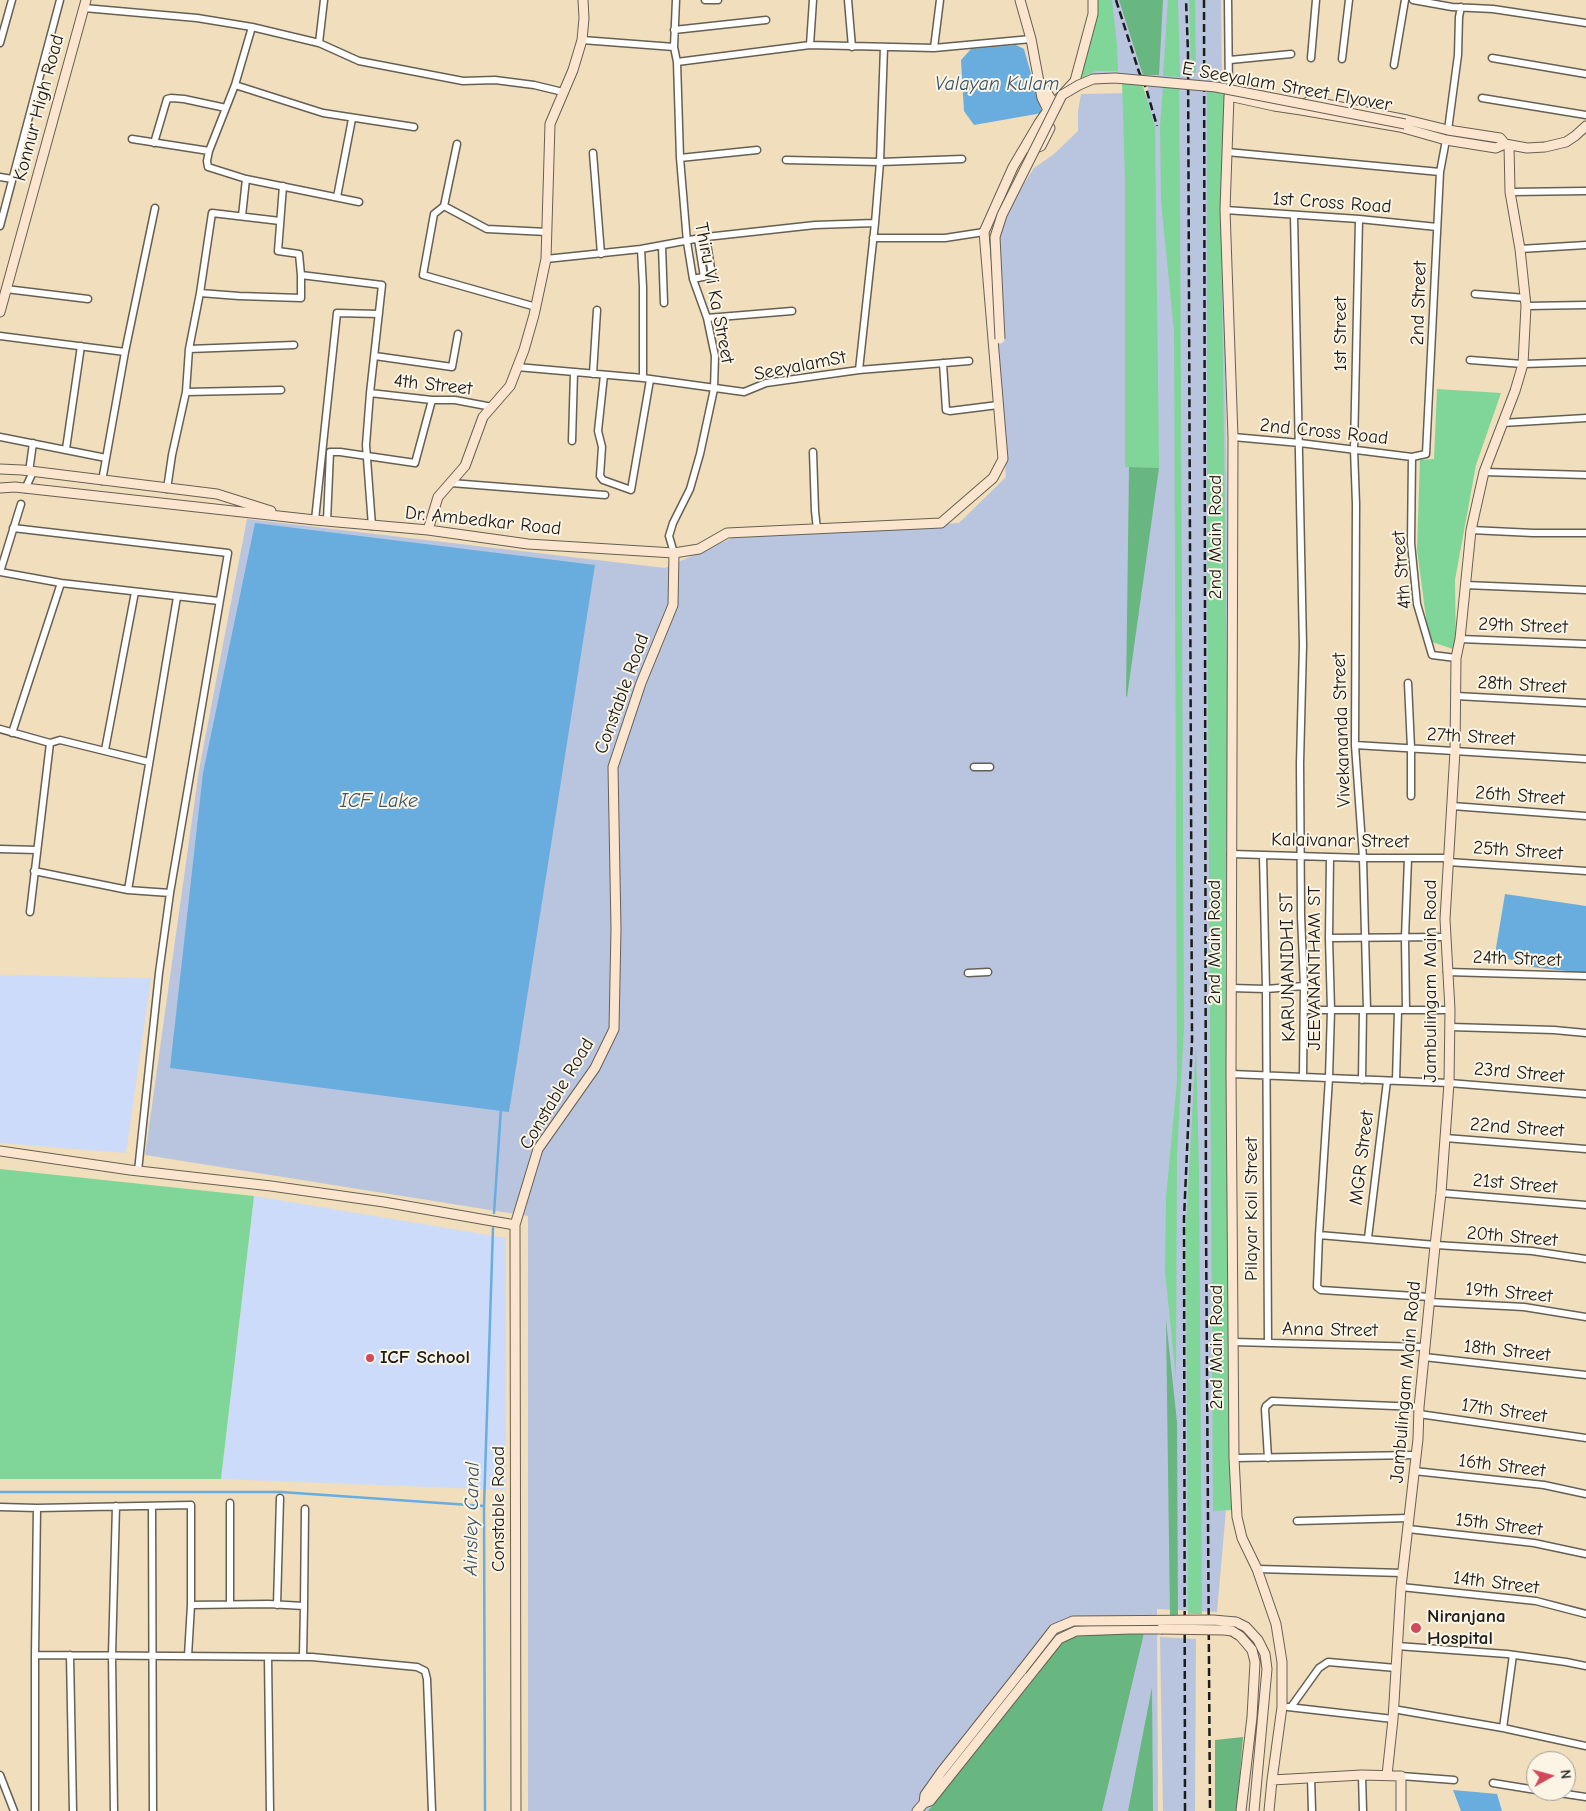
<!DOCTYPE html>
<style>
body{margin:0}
#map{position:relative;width:1586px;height:1811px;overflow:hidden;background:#f0debc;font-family:"Comic Neue",sans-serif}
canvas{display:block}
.north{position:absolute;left:1526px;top:1751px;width:50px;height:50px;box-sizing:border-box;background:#fcf5e5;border:1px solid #a29e95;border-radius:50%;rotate:83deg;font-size:14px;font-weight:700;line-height:20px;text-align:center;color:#1c1c1c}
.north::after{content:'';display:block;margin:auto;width:18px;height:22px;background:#d1495b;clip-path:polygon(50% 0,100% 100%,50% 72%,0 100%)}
</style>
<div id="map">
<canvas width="1586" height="1811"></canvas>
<div class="north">N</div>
</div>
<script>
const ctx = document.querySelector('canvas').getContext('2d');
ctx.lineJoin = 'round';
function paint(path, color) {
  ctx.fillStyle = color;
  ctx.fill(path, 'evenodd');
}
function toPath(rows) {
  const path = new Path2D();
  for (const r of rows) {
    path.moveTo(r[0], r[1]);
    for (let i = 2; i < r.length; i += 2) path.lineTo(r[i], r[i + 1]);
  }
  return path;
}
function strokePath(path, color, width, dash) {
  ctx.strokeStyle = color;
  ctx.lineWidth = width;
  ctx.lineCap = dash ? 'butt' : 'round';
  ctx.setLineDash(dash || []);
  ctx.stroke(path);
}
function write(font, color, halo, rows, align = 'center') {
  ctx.font = font + ' "Comic Neue",sans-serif';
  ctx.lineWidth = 4;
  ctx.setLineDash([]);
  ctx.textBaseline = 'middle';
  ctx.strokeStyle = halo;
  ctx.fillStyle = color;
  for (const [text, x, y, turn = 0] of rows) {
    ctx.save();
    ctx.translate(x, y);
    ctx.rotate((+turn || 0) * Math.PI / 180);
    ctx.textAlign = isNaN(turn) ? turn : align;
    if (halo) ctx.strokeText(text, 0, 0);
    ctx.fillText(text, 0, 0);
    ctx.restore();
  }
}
paint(toPath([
 [0,975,151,978,126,1153,0,1143],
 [254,1196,506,1238,506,1490,221,1479]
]), '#cddbfa');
paint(toPath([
 [1095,0,1221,0,1231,837,1221,1050,1226,1510,1217,1612,1157,1609,1158,1811,528,1811,528,1216,145,1155,199,770,247,519,665,568,732,538,959,523,1006,477,990,236,1034,168,1054,154,1078,131,1078,111,1081,94,1129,93,1148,95,1148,77,1090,76],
 [1160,1637,1196,1639,1195,1811,1163,1811]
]), '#b9c5de');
paint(toPath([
 [1095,0,1112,0,1117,45,1118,71,1096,71,1079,79],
 [1168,0,1178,0,1180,77,1163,76],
 [1189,0,1195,0,1196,73,1191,72],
 [1122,81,1142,83,1155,127,1159,468,1125,467,1125,180],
 [1163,87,1179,88,1180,196,1184,1027,1177,1155,1176,1379,1165,1271,1166,1198,1177,1081,1174,332,1161,201,1160,125],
 [1207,91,1226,92,1221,211,1228,754,1225,930,1233,1510,1213,1511,1207,541],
 [1437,389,1501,393,1476,465,1455,580,1456,650,1429,641,1417,549,1420,460,1434,459],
 [1196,1045,1199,1172,1202,1614,1188,1614,1186,1226],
 [0,1169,254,1196,221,1479,0,1479]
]), '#80d598');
paint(toPath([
 [1119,0,1163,0,1159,75,1143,75],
 [1129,467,1159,468,1127,697,1126,696],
 [1166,1320,1177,1422,1178,1617,1170,1617],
 [1144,1633,1102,1811,928,1811,1039,1673,1061,1643,1074,1637,1095,1634],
 [1152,1687,1153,1811,1128,1811],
 [1243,1737,1237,1811,1215,1811,1215,1740]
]), '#68b680');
paint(toPath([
 [1016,45,1024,49,1042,113,974,125,964,111,961,60,971,49],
 [255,523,595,565,509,1112,170,1068,203,773],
 [1505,894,1586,906,1586,973,1531,967,1495,954],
 [1453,1790,1497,1794,1502,1811,1461,1811]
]), '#69adde');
strokePath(toPath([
 [494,1213,501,1108],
 [0,1492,281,1492,484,1506],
 [485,1811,484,1506,493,1228]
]), '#69adde', 2.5);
const street = toPath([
 [705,0,718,0],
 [848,0,852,47],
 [1228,0,1229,94],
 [1413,0,1452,7,1493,9,1586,23],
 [84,8,197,18,252,27,319,43,359,61,463,81,495,80,534,85,563,92],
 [252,27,235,85,209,151,207,161,208,167,246,179,359,202],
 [674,30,766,20],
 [582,40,674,47],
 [0,43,12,0],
 [319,43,324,0],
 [810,45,813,0],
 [934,48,940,0],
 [1311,58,1316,0],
 [1492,58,1586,74],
 [1342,59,1349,0],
 [1230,60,1291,54],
 [677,62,810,45,934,48,1031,39],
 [1394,65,1405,0],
 [235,85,323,113,414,127],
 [1482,98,1586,115],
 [1448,130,1458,55,1459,17,1461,7],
 [132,139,209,151],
 [154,143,167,99,171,98,184,99,226,108],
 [457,144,444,206,487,229,547,232],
 [1227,152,1440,172],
 [593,153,601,254],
 [680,158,757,150],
 [786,160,880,162,962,159],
 [0,177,12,179],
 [1510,192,1586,191],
 [337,197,352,119],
 [444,206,434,214,423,275,536,307],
 [1225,210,1359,219,1437,227],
 [1294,215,1303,645,1300,763,1301,916,1304,986,1303,1077],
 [242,216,246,179],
 [1359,219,1354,449,1356,504,1355,745,1363,858,1367,1010],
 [0,226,60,0],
 [873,238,945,238,984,232],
 [698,239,704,277],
 [662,246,664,303],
 [641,249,643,287,643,378],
 [1520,249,1586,245],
 [546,259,641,249,706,237,815,225,875,223],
 [301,275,382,285,370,393,366,445,372,526],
 [693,279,712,275,706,237],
 [6,289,88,299],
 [200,293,212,213,280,221],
 [1475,294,1526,298],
 [1526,306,1586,305],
 [707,318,792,311],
 [0,336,125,352],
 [189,349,294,345],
 [375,356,452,367,458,334],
 [1470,360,1523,364,1586,362],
 [943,363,946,410,950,411,998,405],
 [517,367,643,378,744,392,766,383,859,370,969,361],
 [859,370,875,223,880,162,884,47],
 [593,374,597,310],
 [604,375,598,431,602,447,600,476,603,480,631,490,650,380],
 [186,392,281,390],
 [370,393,432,400,455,400,492,407],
 [1502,423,1586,418],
 [0,437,106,458],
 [1233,437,1300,443,1412,457,1426,454,1440,172,1446,140],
 [572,441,574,372],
 [66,449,81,346],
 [813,452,815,511,817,529],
 [1412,457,1411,543,1417,604,1432,655,1456,658],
 [29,472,33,443],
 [1484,472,1586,475],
 [102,481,125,352,155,208],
 [451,483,605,495],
 [25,489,33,472],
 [167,489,172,455,186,392,189,349,200,293,239,296,301,298,301,275,299,254,278,251,283,186],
 [315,520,337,313,379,314],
 [327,521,330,452,340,452,415,463,432,400],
 [13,528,228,553,170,893,159,973,138,1171],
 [1471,530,1533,533,1586,533],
 [674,553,669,536,673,523,690,489,700,454,714,389,715,356,707,318,693,279,687,242,680,158,677,62,674,47,676,0],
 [0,572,61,583,219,601],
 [0,572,21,504],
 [1465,585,1586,590],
 [1460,639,1586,644],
 [1408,683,1411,748,1411,796],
 [1456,696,1586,703],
 [0,729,50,743,60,740,149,762],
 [12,733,61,583],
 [1355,745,1586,759],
 [105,750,135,592],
 [974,767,990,767],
 [1452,806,1586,816],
 [0,849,37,850],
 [1231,854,1363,858,1448,858],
 [1263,855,1266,989,1268,1343],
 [1330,857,1329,938,1331,1010,1329,1078,1319,1235,1317,1287,1321,1290,1430,1297],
 [1448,862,1586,871],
 [34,871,128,890,170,893],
 [128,890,177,597],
 [30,912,50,743],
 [1329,938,1445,937],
 [1447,972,1586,976],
 [968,973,988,972],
 [1231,988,1266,989,1304,986],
 [1304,1010,1450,1010],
 [1406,1010,1405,938,1408,858],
 [1450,1027,1554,1030,1586,1033],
 [1231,1074,1449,1083,1586,1094],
 [1362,1080,1363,1010],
 [1396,1081,1398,1010],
 [1445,1138,1586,1149],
 [1441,1193,1586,1205],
 [1319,1235,1436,1245,1532,1251,1586,1259],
 [1368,1238,1387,1081],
 [1429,1302,1524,1307,1586,1317],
 [1233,1342,1425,1347],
 [1424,1357,1586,1375],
 [1419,1414,1586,1438],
 [1234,1458,1416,1455],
 [1268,1458,1265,1409,1266,1406,1272,1401,1419,1407],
 [1414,1471,1544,1485,1586,1494],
 [152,1506,153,1811],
 [0,1507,37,1508,35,1655,35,1811],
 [37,1508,191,1505,191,1605,188,1656],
 [1297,1521,1409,1518],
 [1408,1529,1534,1543,1586,1554],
 [1257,1569,1403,1573],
 [1401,1587,1536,1601,1586,1614],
 [230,1604,230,1503],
 [191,1605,268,1604,304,1606,303,1657],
 [277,1605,280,1498],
 [304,1606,305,1509],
 [1397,1646,1507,1654,1566,1662,1586,1666],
 [35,1655,312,1657,417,1667,425,1671,427,1679,432,1811],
 [70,1655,73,1811],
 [268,1657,270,1811],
 [1288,1707,1393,1719],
 [1291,1707,1319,1668,1328,1662,1396,1668],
 [1393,1709,1503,1728,1586,1746],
 [1503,1728,1513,1655],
 [0,1775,14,1811],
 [1362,1775,1363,1811],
 [1401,1776,1454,1780],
 [1311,1777,1312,1811],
 [1493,1783,1536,1790],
 [1546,1791,1586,1797],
 [114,1811,112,1655,116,1506]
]);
const secondary = toPath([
 [1020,0,1031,39,1042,98,1048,110],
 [1040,82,1056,107],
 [1505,144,1527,148,1545,147,1566,142,1575,136,1586,126],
 [1031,150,1041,146,1050,128],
 [0,312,86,0],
 [0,469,22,470,217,494,271,511],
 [0,488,15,487,315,520,428,530,528,544,674,553,699,549,727,533,941,523,993,478,1003,459,984,232,1013,167,1039,123,1048,110,1075,81,1093,14,1093,0],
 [428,530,438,497,465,466,483,417,510,386,524,350,534,315,546,259,550,124,573,70,582,40,584,18,583,0],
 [0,1151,130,1170,271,1186,384,1202,515,1225],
 [1236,1622,1246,1627,1258,1640,1265,1654,1267,1669,1254,1811],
 [1232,1631,1240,1636,1247,1644,1252,1650,1255,1662,1252,1717,1241,1811],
 [1387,1775,1393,1719,1401,1587,1418,1439,1419,1407,1435,1246,1441,1193,1449,1083,1450,1010,1445,919,1455,751,1456,658,1460,639,1471,530,1484,472,1515,391,1523,364,1526,306,1520,249,1510,192,1509,145],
 [1272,1780,1282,1707,1282,1662,1276,1624,1257,1569,1242,1538,1237,1517,1234,1458,1231,1074,1233,437,1225,210,1229,96,1274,106,1301,110,1400,127,1446,140,1496,148,1505,144,1500,138,1448,130,1407,120,1310,101,1306,103,1301,110],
 [924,1803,930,1801,1059,1639,1076,1631,1130,1629,1161,1629],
 [516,1811,515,1225,538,1149,595,1068,614,1029,616,929,613,767,641,683,673,605,674,553],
 [917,1811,924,1803,925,1795,942,1771,1022,1670],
 [1269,1811,1272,1780,1362,1775,1401,1776,1401,1811]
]);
strokePath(street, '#666054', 9);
strokePath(secondary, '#666054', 11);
strokePath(street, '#fff', 6);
strokePath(secondary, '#fbe5cf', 9);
strokePath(toPath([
 [1116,0,1139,72,1146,88,1157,126],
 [1204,0,1206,1225,1210,1811],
 [1185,1811,1184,1218,1192,1040,1188,52,1186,0]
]), '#1c1c1c', 2.5, [8, 4]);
const secondaryBridge = toPath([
 [1000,339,995,237,1002,215,1062,95,1079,85,1093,79,1115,78,1216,87,1405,124],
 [1161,1629,1224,1630,1232,1631],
 [1022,1670,1054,1629,1073,1621,1213,1620,1236,1622]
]);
strokePath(secondaryBridge, '#666054', 11, []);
strokePath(secondaryBridge, '#fbe5cf', 9);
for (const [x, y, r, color] of [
 [370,1358,5,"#d1495b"],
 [1416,1628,6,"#d1495b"]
]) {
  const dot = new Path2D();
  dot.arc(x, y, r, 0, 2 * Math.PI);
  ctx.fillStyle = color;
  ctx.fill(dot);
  strokePath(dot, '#fcf5e5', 2);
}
write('19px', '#1c1c1c', '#fcf5e5', [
 ["E Seeyalam Street Flyover",1287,87,10],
 ["Konnur High Road",39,108,-75],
 ["1st Cross Road",1332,203,4],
 ["Thiru Vi Ka Street",714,293,79],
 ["2nd Street",1419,303,-88],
 ["1st Street",1341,334,-90],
 ["SeeyalamSt",800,366,-11],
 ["4th Street",433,385,6],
 ["2nd Cross Road",1324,432,6],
 ["Dr. Ambedkar Road",483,521,6],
 ["2nd Main Road",1216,537,-90],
 ["4th Street",1402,570,-95],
 ["29th Street",1523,626,2],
 ["28th Street",1522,685,3],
 ["Constable Road",622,694,-70],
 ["Vivekananda Street",1342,730,-92],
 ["27th Street",1471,737,3],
 ["26th Street",1520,796,4],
 ["Kalaivanar Street",1340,841,1],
 ["25th Street",1518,851,4],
 ["2nd Main Road",1215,942,-90],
 ["24th Street",1517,959,2],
 ["KARUNANIDHI ST",1288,967,-91],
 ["JEEVANANTHAM ST",1315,968,-90],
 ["Jambulingam Main Road",1431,981,-90],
 ["23rd Street",1519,1073,5],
 ["Constable Road",557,1094,-59],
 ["22nd Street",1517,1128,4],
 ["MGR Street",1362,1158,-83],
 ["21st Street",1515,1184,5],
 ["Pilayar Koil Street",1252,1209,-90],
 ["20th Street",1512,1237,5],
 ["19th Street",1509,1293,5],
 ["Anna Street",1330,1330,1],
 ["2nd Main Road",1217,1347,-90],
 ["18th Street",1507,1351,6],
 ["Jambulingam Main Road",1406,1382,-85],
 ["17th Street",1504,1411,8],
 ["16th Street",1502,1466,7],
 ["Constable Road",499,1509,-90],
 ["15th Street",1499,1525,7],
 ["14th Street",1496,1583,7]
]);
write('bold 19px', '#1c1c1c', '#fcf5e5', [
 ["ICF School",380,1358],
 ["Niranjana",1427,1617],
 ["Hospital",1427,1639]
], 'left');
write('italic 20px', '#3b566a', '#fcf5e5', [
 ["Valayan Kulam",997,84],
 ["ICF Lake",379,801],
 ["Ainsley Canal",472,1519,-89]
]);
</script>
